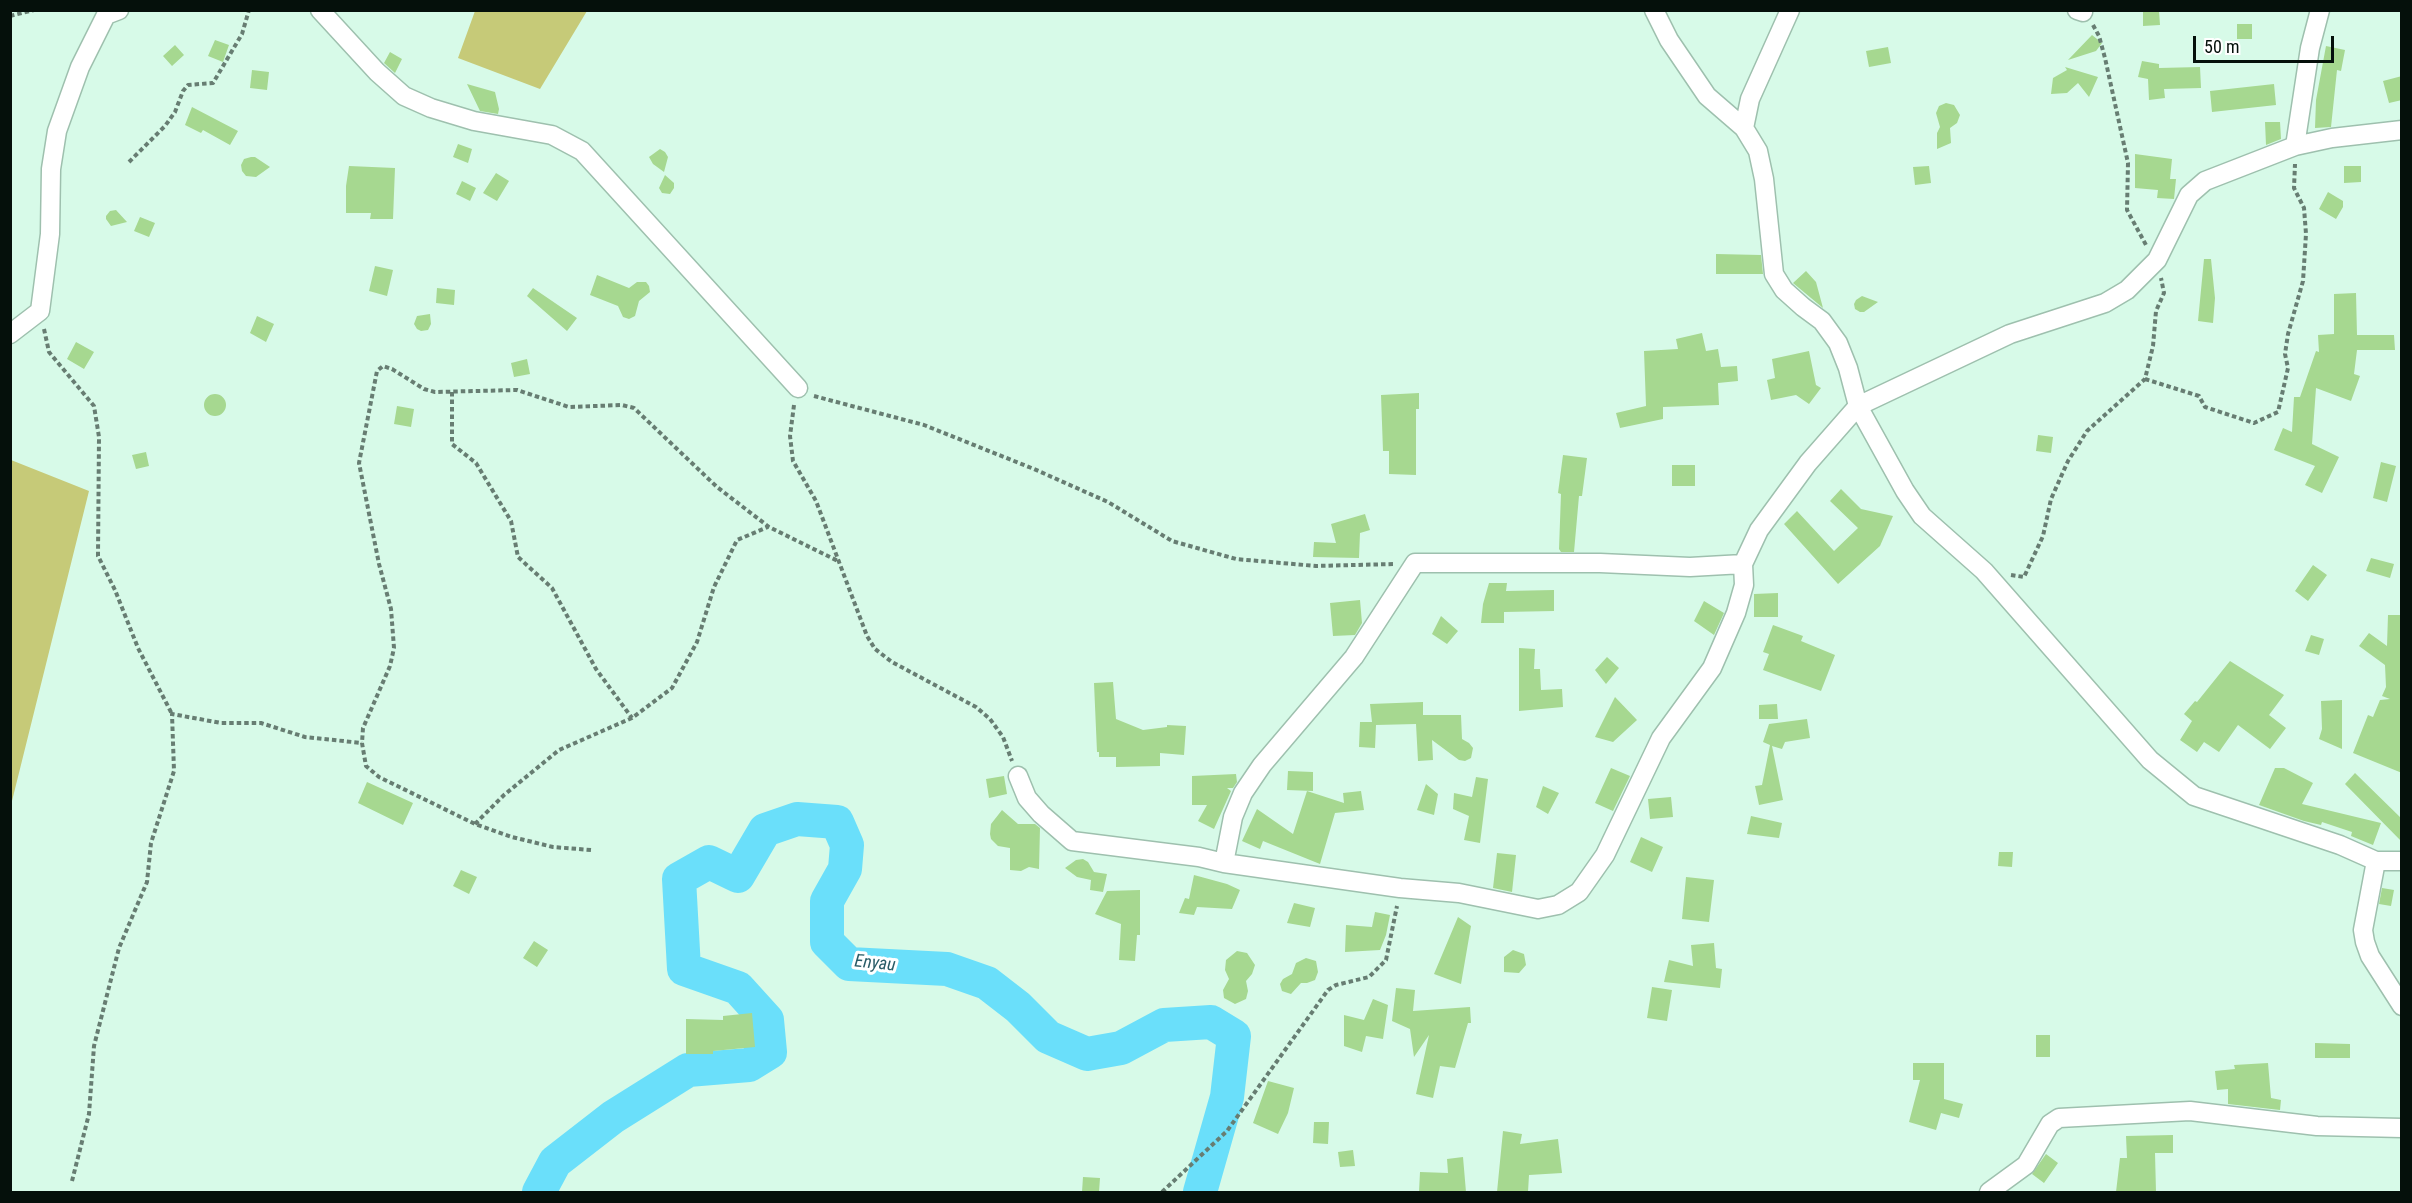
<!DOCTYPE html>
<style>
body{margin:0}
#map{position:relative;width:2412px;height:1203px;overflow:hidden;background:#d7fae8;font-family:"Roboto Condensed",sans-serif}
canvas{display:block}
.frame{position:absolute;inset:0;border:12px solid #05100b;pointer-events:none}
.scale{position:absolute;left:2193px;top:36px;width:141px;height:27px;box-sizing:border-box;border:3px solid #05100b;border-top:0;padding-left:8px;font-size:18px;line-height:21px;white-space:nowrap;color:#05100b;-webkit-text-stroke:4px #fff;paint-order:stroke}
</style>
<div id="map">
<canvas width="2412" height="1203"></canvas>
<div class="frame"></div>
<div class="scale">50 m</div>
</div>
<script>
const ctx = document.querySelector('canvas').getContext('2d');
ctx.lineJoin = 'round';
function paint(path, color) {
  ctx.fillStyle = color;
  ctx.fill(path, 'evenodd');
}
function toPath(rows) {
  const path = new Path2D();
  for (const r of rows) {
    if (r.length === 3) {
      path.moveTo(r[0] + r[2], r[1]);
      path.arc(r[0], r[1], r[2], 0, 2 * Math.PI);
      continue;
    }
    path.moveTo(r[0], r[1]);
    for (let i = 2; i < r.length; i += 2) path.lineTo(r[i], r[i + 1]);
  }
  return path;
}
function strokePath(path, color, width, dash) {
  ctx.strokeStyle = color;
  ctx.lineWidth = width;
  ctx.lineCap = dash ? 'butt' : 'round';
  ctx.setLineDash(dash || []);
  ctx.stroke(path);
}
function write(font, color, halo, rows, align = 'center') {
  ctx.font = font + ' "Roboto Condensed",sans-serif';
  ctx.lineWidth = 6;
  ctx.setLineDash([]);
  ctx.textBaseline = 'middle';
  ctx.strokeStyle = halo;
  ctx.fillStyle = color;
  for (const [text, x, y, turn = 0] of rows) {
    ctx.save();
    ctx.translate(x, y);
    ctx.rotate((+turn || 0) * Math.PI / 180);
    ctx.textAlign = isNaN(turn) ? turn : align;
    if (halo) ctx.strokeText(text, 0, 0);
    ctx.fillText(text, 0, 0);
    ctx.restore();
  }
}
paint(toPath([
 [475,11,475,10,587,11,540,89,458,58],
 [11,460,89,491,11,805]
]), '#c6ca78');
strokePath(toPath([
 [539,1192,555,1162,613,1117,688,1070,749,1065,770,1052,767,1020,738,988,684,969,679,879,709,862,738,876,765,830,797,819,837,822,847,845,845,869,827,901,827,942,849,964,947,969,987,983,1018,1007,1048,1037,1087,1054,1121,1048,1164,1025,1211,1022,1234,1036,1227,1097,1200,1192]
]), '#6adffa', 34);
paint(toPath([
 [2143,11,2159,11,2160,25,2143,26],
 [2237,24,2252,24,2252,39,2237,39],
 [2092,35,2102,43,2096,51,2068,60],
 [215,40,229,45,223,62,208,56],
 [175,45,184,55,172,66,163,56],
 [2326,46,2345,50,2341,71,2337,70,2331,127,2315,128,2316,100],
 [1888,47,1891,63,1869,67,1866,51],
 [390,52,402,59,395,73,384,63],
 [2142,61,2159,64,2159,68,2200,67,2201,88,2164,89,2165,98,2149,100,2148,79,2138,77],
 [2065,67,2098,77,2089,97,2078,83,2067,93,2051,94,2053,78,2067,70],
 [252,70,269,72,267,90,250,88],
 [2402,76,2402,100,2389,103,2383,81],
 [467,84,495,92,499,109,498,114,480,111],
 [2274,84,2276,105,2212,112,2210,91],
 [1946,103,1954,105,1960,115,1957,123,1950,128,1951,143,1937,149,1937,133,1940,127,1936,113,1939,106],
 [192,107,238,131,230,145,203,130,201,133,185,125],
 [2265,122,2280,122,2281,139,2266,145],
 [458,144,472,149,468,163,453,157],
 [660,149,665,152,668,157,664,172,653,164,649,157],
 [2135,154,2172,159,2170,179,2176,179,2174,199,2157,198,2158,190,2135,188],
 [251,157,255,157,270,167,256,177,246,176,242,171,241,165,244,159],
 [349,166,395,168,393,219,370,219,371,213,346,213,346,186],
 [1929,166,1931,183,1915,185,1913,167],
 [2344,166,2361,166,2361,182,2344,183],
 [496,173,509,181,497,201,483,193],
 [665,175,674,183,674,188,670,194,662,193,659,188],
 [462,181,476,188,470,201,456,194],
 [2328,192,2343,201,2343,207,2336,219,2319,209],
 [116,210,127,222,111,226,106,219,106,216,110,211],
 [140,217,155,223,149,237,134,231],
 [1716,254,1761,255,1763,274,1716,274],
 [2204,259,2211,259,2215,298,2213,323,2198,321],
 [375,266,393,270,387,296,369,291],
 [1806,271,1816,282,1823,308,1793,283],
 [597,275,629,288,637,282,646,282,649,286,650,292,639,301,635,316,629,319,623,317,618,306,590,295],
 [437,288,455,290,454,305,436,303],
 [533,288,577,318,567,331,527,296],
 [2356,293,2357,335,2394,335,2395,350,2357,350,2354,374,2360,376,2351,401,2316,388,2312,444,2339,457,2322,493,2305,485,2315,466,2274,450,2283,428,2292,432,2294,397,2300,397,2316,351,2319,352,2318,335,2334,334,2334,294],
 [1862,296,1878,302,1864,312,1860,312,1855,309,1854,304,1856,300],
 [430,314,431,324,428,330,421,331,417,329,414,324,417,316],
 [257,316,274,324,266,342,250,333],
 [1702,333,1706,351,1718,349,1721,367,1737,366,1738,381,1718,383,1719,405,1663,407,1663,419,1620,428,1616,413,1646,406,1644,351,1678,349,1676,339],
 [76,342,94,352,84,369,67,359],
 [1809,351,1816,385,1821,388,1809,404,1796,395,1771,400,1767,380,1775,378,1772,359],
 [527,359,530,374,514,377,511,363],
 [1419,393,1419,409,1416,409,1416,475,1389,474,1389,451,1383,451,1381,395],
 [215,405,11],
 [397,406,414,409,411,427,394,424],
 [2038,435,2053,437,2051,453,2036,451],
 [146,452,149,466,136,469,132,455],
 [1563,455,1587,458,1582,496,1579,496,1574,552,1561,552,1559,549,1561,494,1558,493],
 [2381,462,2396,466,2387,502,2373,498],
 [1672,465,1695,465,1695,486,1672,486],
 [1841,489,1861,509,1893,516,1880,546,1838,584,1784,524,1797,511,1834,551,1858,528,1830,501],
 [1365,514,1370,530,1360,533,1359,558,1313,557,1314,542,1336,543,1331,524],
 [2371,558,2394,564,2390,578,2366,571],
 [2313,565,2327,575,2308,601,2295,591],
 [1489,583,1507,583,1506,591,1554,590,1554,611,1504,612,1504,623,1481,623,1483,604],
 [1778,593,1778,617,1754,617,1754,594],
 [1360,600,1362,623,1355,635,1333,636,1330,603],
 [1704,601,1724,613,1714,635,1694,621],
 [2388,615,2402,615,2402,773,2353,753,2368,715,2373,717,2380,700,2390,699,2382,696,2386,687,2385,665,2359,646,2369,633,2387,646],
 [1441,616,1458,631,1447,644,1432,634],
 [1773,625,1803,636,1801,641,1835,655,1821,691,1763,670,1769,654,1763,652],
 [2311,635,2324,639,2319,655,2305,651],
 [1519,648,1535,649,1534,669,1540,669,1541,690,1562,689,1563,707,1519,711],
 [1607,657,1619,668,1606,684,1595,670],
 [2230,661,2284,695,2269,715,2286,728,2270,749,2238,725,2219,752,2204,742,2197,752,2180,740,2192,721,2184,714,2195,701,2197,702],
 [1113,682,1116,719,1143,730,1167,727,1167,725,1186,726,1184,755,1160,753,1160,766,1116,767,1116,757,1099,757,1099,752,1097,752,1094,683],
 [1615,697,1637,720,1613,742,1595,737],
 [2342,700,2342,749,2319,739,2322,729,2321,701],
 [1423,702,1423,715,1461,715,1462,739,1469,743,1473,748,1471,758,1465,761,1459,760,1432,740,1433,760,1418,761,1416,724,1376,725,1375,748,1359,747,1360,722,1372,722,1370,704],
 [1777,704,1778,719,1759,719,1759,705],
 [1807,719,1810,738,1785,742,1782,749,1772,746,1783,800,1759,805,1755,786,1762,785,1770,745,1763,742,1769,724],
 [1611,768,1630,776,1613,811,1595,803],
 [2275,768,2284,768,2313,783,2302,804,2381,823,2373,845,2351,836,2352,832,2322,822,2321,825,2304,821,2259,805],
 [1288,771,1313,772,1313,791,1287,790],
 [2355,773,2402,819,2402,842,2345,784],
 [1236,774,1237,782,1233,788,1227,788,1231,791,1214,829,1198,821,1207,805,1192,805,1192,776],
 [1004,776,1007,794,989,798,986,779],
 [1476,777,1488,779,1480,843,1464,840,1469,816,1453,809,1454,793,1472,797],
 [367,782,413,803,403,825,358,803],
 [1426,784,1438,794,1434,815,1417,810],
 [1543,786,1559,793,1548,814,1536,807],
 [1307,791,1344,803,1343,793,1361,791,1364,810,1335,813,1320,864,1263,841,1260,849,1242,841,1257,809,1293,834],
 [1671,797,1673,817,1650,819,1648,799],
 [1002,810,1018,824,1035,824,1040,828,1039,869,1029,867,1021,871,1010,870,1010,848,998,846,991,839,990,834,991,824],
 [1751,816,1782,823,1779,838,1747,834],
 [1641,837,1663,847,1652,872,1630,862],
 [1999,852,2013,852,2012,867,1998,866],
 [1497,853,1516,855,1512,892,1493,888],
 [1083,859,1088,862,1094,872,1107,874,1103,892,1090,890,1091,880,1077,877,1065,868,1076,860],
 [461,870,477,877,469,894,453,886],
 [1194,875,1227,884,1240,890,1232,909,1197,907,1194,915,1179,913,1185,898,1189,899],
 [1686,877,1714,880,1709,922,1682,919],
 [2382,888,2394,890,2391,906,2379,904],
 [1140,890,1140,935,1137,935,1135,961,1119,960,1121,924,1095,914,1107,891],
 [1294,903,1315,908,1310,927,1287,923],
 [1375,912,1390,915,1386,935,1380,950,1345,952,1346,925,1372,927],
 [1458,917,1471,926,1461,984,1434,974],
 [534,941,548,950,537,967,523,958],
 [1714,943,1716,968,1722,969,1720,988,1664,982,1669,960,1693,966,1691,945],
 [1513,950,1524,954,1526,965,1519,973,1504,972,1504,957],
 [1237,951,1247,953,1255,965,1252,974,1246,981,1248,991,1246,999,1235,1004,1224,998,1223,990,1229,979,1225,970,1226,960],
 [1306,958,1316,961,1318,972,1315,980,1307,983,1301,983,1291,994,1282,991,1280,984,1283,979,1292,974,1296,963],
 [1652,987,1672,990,1667,1021,1647,1018],
 [1396,988,1415,990,1413,1011,1470,1007,1471,1023,1468,1023,1455,1068,1440,1066,1433,1098,1416,1094,1429,1035,1414,1057,1410,1029,1392,1021],
 [1373,999,1388,1005,1383,1039,1366,1036,1362,1052,1344,1046,1344,1015,1364,1020],
 [752,1013,755,1047,713,1051,713,1054,686,1054,686,1019,723,1020,723,1016],
 [2036,1035,2050,1035,2050,1057,2036,1057],
 [2315,1043,2350,1044,2350,1058,2315,1058],
 [1913,1063,1944,1063,1944,1099,1963,1104,1959,1118,1941,1113,1936,1130,1909,1122,1920,1080,1913,1080],
 [2268,1063,2271,1098,2281,1100,2280,1110,2228,1104,2228,1089,2217,1090,2215,1071,2235,1069,2234,1065],
 [1268,1081,1294,1088,1288,1113,1278,1134,1253,1123],
 [1314,1122,1329,1122,1328,1144,1313,1143],
 [1503,1131,1522,1134,1520,1144,1558,1139,1562,1173,1529,1175,1528,1192,1497,1192],
 [2173,1135,2173,1153,2155,1153,2156,1192,2116,1192,2120,1158,2127,1158,2126,1136],
 [1353,1150,1355,1166,1340,1167,1338,1152],
 [2046,1154,2058,1163,2044,1183,2032,1174],
 [1463,1157,1466,1192,1419,1192,1420,1172,1448,1173,1447,1159],
 [1083,1177,1100,1178,1099,1192,1082,1192]
]), '#a6d890');
const minor = toPath([
 [320,10,377,72,404,96,431,108,474,121,552,135,582,151,798,388],
 [2077,10,2083,12],
 [1744,128,1750,99,1790,10],
 [2402,130,2332,138,2295,146,2205,181,2189,195,2157,260,2127,290,2105,303,2010,334,1858,406,1905,491,1922,516,1984,571,2150,760,2194,796,2340,845,2376,861,2363,930,2365,942,2370,956,2402,1006],
 [2295,146,2310,48,2320,10],
 [10,334,40,311,50,234,51,169,57,131,80,67,106,15,119,10],
 [1018,776,1027,798,1041,814,1072,841,1199,857,1224,863,1400,888,1459,893,1538,909,1558,905,1579,892,1605,855,1661,738,1712,668,1736,613,1744,585,1743,564],
 [2376,861,2402,861],
 [1224,863,1233,817,1243,793,1262,765,1354,657,1415,563,1600,563,1690,567,1743,564,1759,530,1808,463,1858,406,1848,368,1838,343,1822,321,1803,307,1784,290,1774,274,1764,179,1758,151,1744,128,1707,96,1669,40,1654,10],
 [1989,1192,2026,1165,2050,1124,2059,1118,2190,1111,2317,1126,2402,1128]
]);
strokePath(minor, '#9ec0ae', 21);
strokePath(toPath([
 [10,16,34,10],
 [2093,25,2099,36,2105,58,2128,163,2127,210,2146,245],
 [129,162,165,126,175,112,183,91,188,85,213,83,242,34,249,10],
 [44,329,49,352,94,406,99,437,98,556,115,590,138,648,172,714],
 [2145,379,2199,396,2205,407,2254,423,2278,412,2288,368,2285,354,2288,334,2303,281,2306,234,2304,208,2294,188,2295,164],
 [452,392,452,444,476,463,511,521,518,557,552,588,596,669,632,718],
 [814,396,924,425,1034,469,1108,502,1172,541,1236,559,1316,566,1394,564],
 [794,405,790,436,793,461,816,501,867,636,875,649,892,662,976,707,990,719,1003,737,1012,761],
 [2011,575,2024,577,2043,536,2051,499,2068,461,2087,431,2145,379,2153,346,2156,311,2164,293,2161,278],
 [475,824,504,795,559,750,632,718,672,688,697,642,714,587,737,540,768,527],
 [591,850,553,847,512,837,475,824,379,777,366,766,362,743,363,728,390,666,394,648,391,609,379,564,359,463,377,371,383,366,392,369,424,389,435,392,517,390,569,407,622,405,634,408,717,487,769,527,840,562],
 [72,1181,89,1114,94,1046,119,948,147,882,151,843,174,771,172,714,221,723,261,723,305,737,362,743],
 [1162,1192,1227,1131,1328,990,1336,985,1369,977,1386,960,1397,906]
]), '#677d72', 4, [4.5, 3]);
strokePath(minor, '#fff', 18);
write('italic 18px', '#2a5c67', '#fff', [
 ["Enyau",875,964,6]
]);
</script>
